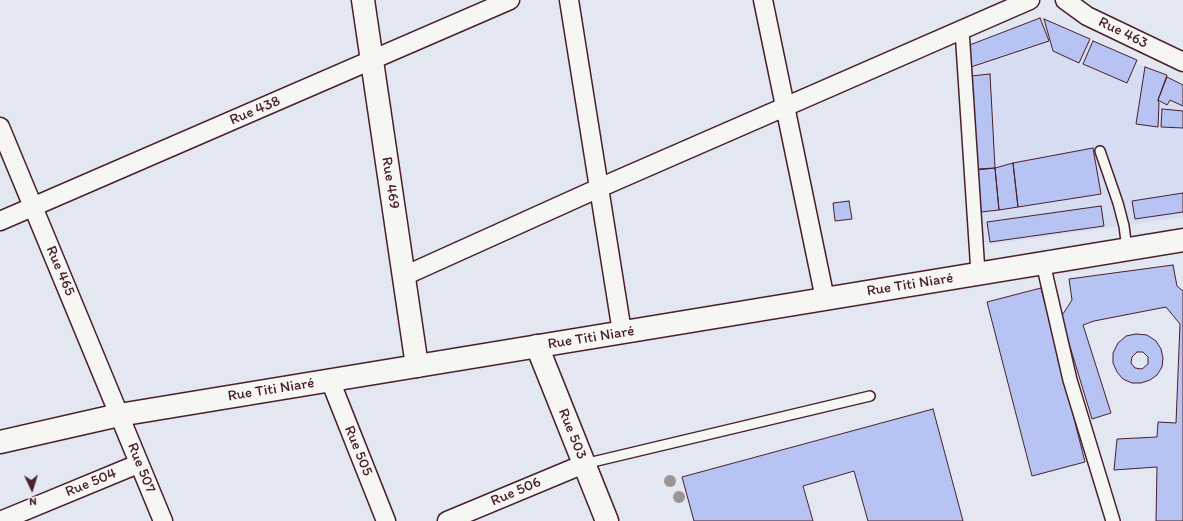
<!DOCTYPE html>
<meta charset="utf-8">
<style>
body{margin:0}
#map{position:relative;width:1183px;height:521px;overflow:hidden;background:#e3e7f2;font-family:Itim,sans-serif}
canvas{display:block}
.north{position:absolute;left:12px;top:469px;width:40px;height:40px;-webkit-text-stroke:3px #f6f6f2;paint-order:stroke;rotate:176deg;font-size:11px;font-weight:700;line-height:16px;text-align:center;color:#4a1f2b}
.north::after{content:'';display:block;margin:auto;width:14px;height:18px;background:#4a1f2b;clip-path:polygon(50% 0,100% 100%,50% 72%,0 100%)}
</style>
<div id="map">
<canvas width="1183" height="521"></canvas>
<div class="north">N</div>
</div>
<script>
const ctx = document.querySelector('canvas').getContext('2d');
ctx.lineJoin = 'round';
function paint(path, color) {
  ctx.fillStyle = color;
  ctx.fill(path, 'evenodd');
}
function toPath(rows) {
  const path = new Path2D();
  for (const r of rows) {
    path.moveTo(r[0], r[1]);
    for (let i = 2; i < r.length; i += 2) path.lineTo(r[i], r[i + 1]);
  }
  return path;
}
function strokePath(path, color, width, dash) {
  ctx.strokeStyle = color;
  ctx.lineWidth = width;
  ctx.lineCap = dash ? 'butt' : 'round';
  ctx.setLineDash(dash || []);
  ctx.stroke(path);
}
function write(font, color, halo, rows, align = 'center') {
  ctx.font = font + ' Itim,sans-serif';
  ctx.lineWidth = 3;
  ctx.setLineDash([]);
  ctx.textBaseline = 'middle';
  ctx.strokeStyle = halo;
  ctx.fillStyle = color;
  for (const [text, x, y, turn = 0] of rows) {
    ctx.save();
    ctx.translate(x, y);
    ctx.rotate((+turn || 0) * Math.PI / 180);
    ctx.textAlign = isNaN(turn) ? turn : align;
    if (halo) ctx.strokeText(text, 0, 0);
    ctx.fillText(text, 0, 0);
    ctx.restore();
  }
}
paint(toPath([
 [1042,19,1183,85,1183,217,987,245,981,238,970,47]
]), '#d6dcf2');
const building = toPath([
 [1040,18,1049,41,968,68,967,46,1040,18],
 [1044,19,1090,39,1079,63,1053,51,1044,19],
 [1093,41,1137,60,1127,83,1083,64,1093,41],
 [1145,67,1167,75,1158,100,1159,103,1158,127,1136,124,1145,67],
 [990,74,995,168,977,169,971,76,990,74],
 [1167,77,1183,85,1183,106,1170,100,1167,105,1158,100,1167,77],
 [1162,109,1183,111,1183,128,1161,127,1162,109],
 [1093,148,1101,194,1018,207,1013,163,1093,148],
 [1013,163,1018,207,999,210,995,168,1013,163],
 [995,168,999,210,981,212,977,170,995,168],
 [1183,193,1183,212,1135,219,1132,201,1183,193],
 [849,201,852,219,835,221,833,203,849,201],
 [1101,206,1104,226,990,242,987,222,1101,206],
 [1173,265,1177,286,1183,291,1183,521,1156,521,1157,467,1114,470,1117,439,1157,437,1158,422,1176,423,1180,324,1166,307,1094,321,1083,325,1111,413,1092,419,1061,317,1072,300,1069,279,1173,265],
 [1041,288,1085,462,1032,476,987,302,1041,288],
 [1136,334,1147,335,1156,341,1161,349,1163,358,1162,367,1157,375,1150,380,1141,383,1132,383,1123,379,1117,372,1113,363,1113,353,1118,343,1126,336,1136,334],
 [1137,352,1143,352,1148,357,1148,364,1142,369,1135,368,1131,363,1132,357,1137,352],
 [933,409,963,521,868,521,854,471,803,486,813,521,694,521,682,477,933,409]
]);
paint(building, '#b6c3f3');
strokePath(building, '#4a1f2b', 1);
const service = toPath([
 [1100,151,1118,203,1124,226,1127,249],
 [584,464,870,396]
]);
const pedestrian = toPath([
 [962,30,978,273],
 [1043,263,1070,380,1113,521]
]);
const minor = toPath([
 [569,0,622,332],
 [763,0,825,299],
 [1065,0,1087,16,1183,62],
 [0,127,163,521],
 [0,221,510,0],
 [404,276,599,188,1030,0],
 [330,380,386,521],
 [0,521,138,464],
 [447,521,584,464]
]);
const tertiary = toPath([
 [363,0,417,366],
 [537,346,607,521]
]);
const secondary = toPath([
 [0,442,119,415,1183,240]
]);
strokePath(service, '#4a1f2b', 12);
strokePath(pedestrian, '#4a1f2b', 16);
strokePath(minor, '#4a1f2b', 21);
strokePath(tertiary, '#4a1f2b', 25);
strokePath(secondary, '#4a1f2b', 25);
strokePath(service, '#f6f6f2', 9);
strokePath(pedestrian, '#f6f6f2', 13);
strokePath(minor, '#f6f6f2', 18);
strokePath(tertiary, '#f6f6f2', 22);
strokePath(secondary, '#f6f6f2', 22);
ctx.fillStyle = '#9b9496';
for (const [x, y] of [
 [670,481],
 [679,497]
]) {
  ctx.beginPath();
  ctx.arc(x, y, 6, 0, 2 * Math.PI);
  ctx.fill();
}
write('15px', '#4a1f2b', '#f6f6f2', [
 ["Rue 463",1123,33,26],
 ["Rue 438",255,111,-23],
 ["Rue 469",390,183,81],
 ["Rue 465",60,271,67],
 ["Rue Titi Niaré",910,285,-9],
 ["Rue Titi Niaré",591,338,-9],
 ["Rue Titi Niaré",271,390,-9],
 ["Rue 503",572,434,68],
 ["Rue 505",358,451,68],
 ["Rue 507",141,468,68],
 ["Rue 504",91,483,-22],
 ["Rue 506",516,492,-23]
]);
</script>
